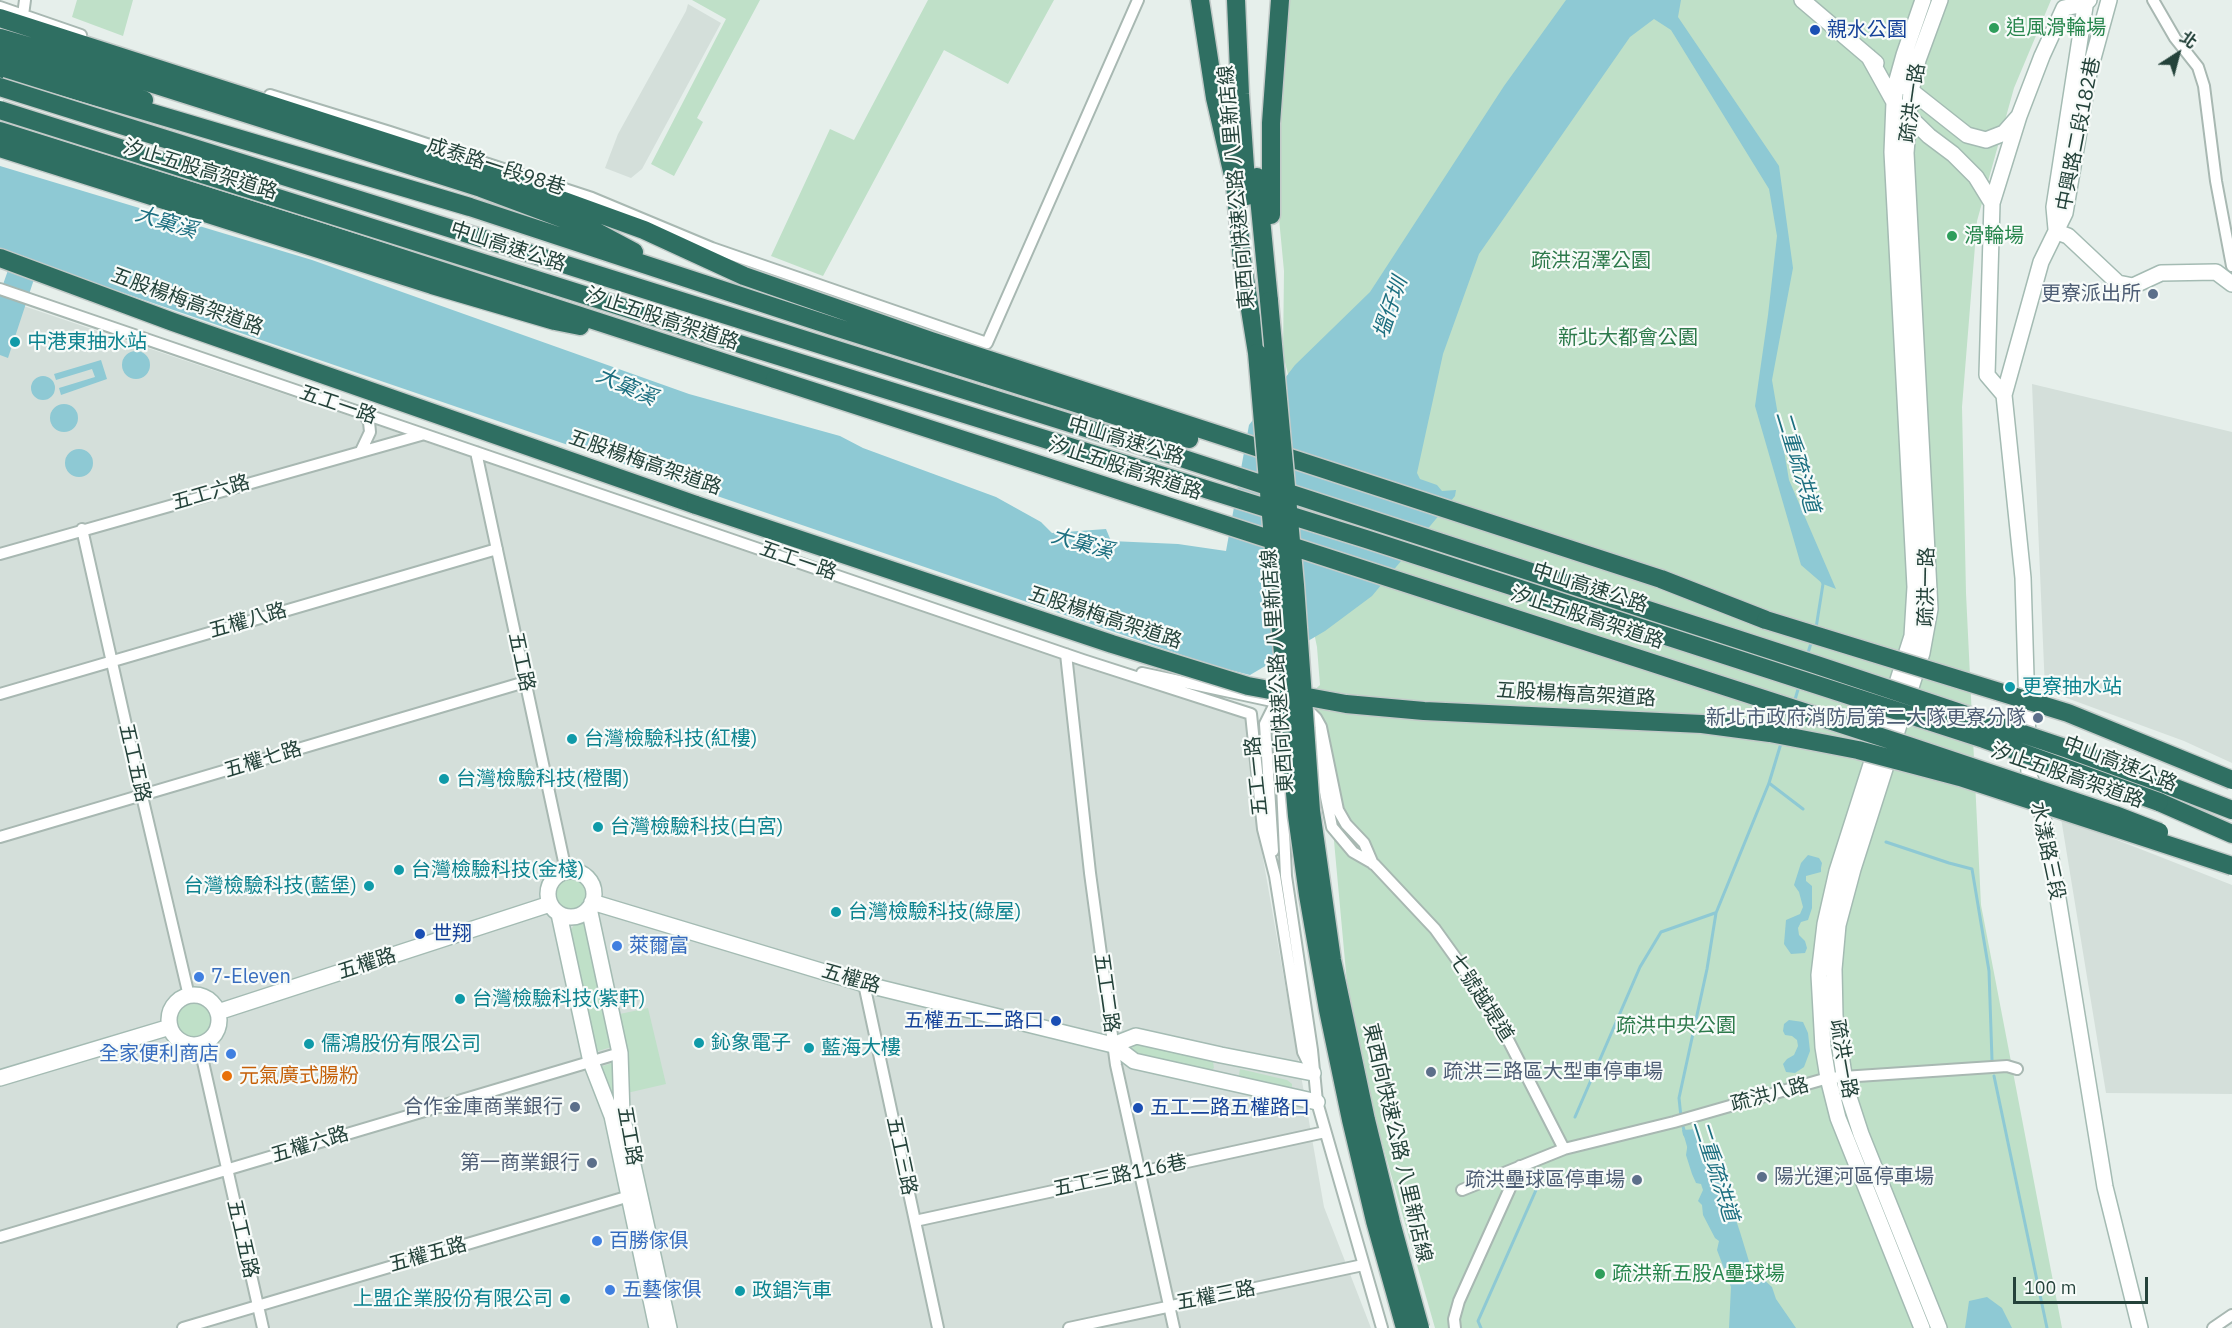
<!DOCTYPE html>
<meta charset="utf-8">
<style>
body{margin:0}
#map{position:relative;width:2232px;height:1328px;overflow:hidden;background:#e6efeb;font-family:"IBM Plex Sans","Noto Sans TC",sans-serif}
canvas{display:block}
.north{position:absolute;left:2148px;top:24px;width:60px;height:60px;-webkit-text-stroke:4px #f7fbf9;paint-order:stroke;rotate:36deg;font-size:16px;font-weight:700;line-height:24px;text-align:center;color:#24423a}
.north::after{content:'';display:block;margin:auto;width:21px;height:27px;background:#24423a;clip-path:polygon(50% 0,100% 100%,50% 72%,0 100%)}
.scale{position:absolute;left:2013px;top:1277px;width:135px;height:27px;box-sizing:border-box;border:3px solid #24423a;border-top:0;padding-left:8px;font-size:18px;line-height:21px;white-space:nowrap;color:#24423a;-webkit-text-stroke:4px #f7fbf9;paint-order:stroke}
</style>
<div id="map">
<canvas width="2232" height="1328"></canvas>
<div class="north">北</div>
<div class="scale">100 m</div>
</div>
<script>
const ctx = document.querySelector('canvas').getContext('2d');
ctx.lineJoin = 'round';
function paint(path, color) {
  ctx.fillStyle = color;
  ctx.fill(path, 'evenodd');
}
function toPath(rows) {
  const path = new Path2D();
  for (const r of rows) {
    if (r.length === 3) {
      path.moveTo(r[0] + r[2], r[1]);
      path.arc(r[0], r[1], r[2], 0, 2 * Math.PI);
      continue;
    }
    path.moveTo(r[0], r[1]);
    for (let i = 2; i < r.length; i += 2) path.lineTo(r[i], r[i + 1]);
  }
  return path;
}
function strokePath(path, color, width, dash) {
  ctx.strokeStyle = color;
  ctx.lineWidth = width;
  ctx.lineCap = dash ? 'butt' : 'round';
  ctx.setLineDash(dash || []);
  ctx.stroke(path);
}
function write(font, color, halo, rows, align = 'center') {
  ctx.font = font + ' "IBM Plex Sans","Noto Sans TC",sans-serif';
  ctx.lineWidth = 4.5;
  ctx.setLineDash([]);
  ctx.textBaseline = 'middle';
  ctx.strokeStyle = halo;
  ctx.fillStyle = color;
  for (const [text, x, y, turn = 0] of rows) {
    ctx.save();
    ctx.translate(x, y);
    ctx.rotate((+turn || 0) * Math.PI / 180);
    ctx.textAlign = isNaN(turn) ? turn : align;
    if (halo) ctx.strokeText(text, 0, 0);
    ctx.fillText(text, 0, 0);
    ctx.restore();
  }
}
paint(toPath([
 [688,4,721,23,642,169,631,178,605,168,618,134,686,11],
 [0,298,1248,720,1251,766,1260,841,1324,1207,1371,1328,0,1328],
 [2032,384,2232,432,2232,763,2184,741,2045,690],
 [2061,818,2232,885,2232,1094,2106,1093]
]), '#d4dfda');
paint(toPath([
 [77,0,133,0,123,36,72,17],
 [692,0,760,0,697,118,703,122,674,176,651,164,726,19],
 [928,0,1054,0,1008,84,944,50,823,276,771,256,830,129,854,140],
 [1285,0,2051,0,2014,88,1977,221,1962,407,1966,593,1981,905,2062,1328,1435,1328,1352,1038,1332,819,1310,694,1320,685,1317,647,1301,570,1296,407,1283,354,1284,271,1274,166],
 [572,895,16],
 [576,922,586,924,615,1046,595,1052,570,931],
 [194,1021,17],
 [648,1008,666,1084,627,1093,615,1015],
 [1136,1044,1210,1060,1213,1062,1214,1068,1209,1072,1135,1055,1131,1050,1133,1046],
 [615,1062,617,1100,612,1097,600,1067],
 [1240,1069,1287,1080,1292,1084,1292,1087,1290,1089,1244,1079,1239,1075]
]), '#bfe0c8');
paint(toPath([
 [1566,0,1681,0,1678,17,1779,166,1793,268,1772,380,1789,480,1836,589,1823,584,1801,565,1755,406,1768,315,1777,236,1769,189,1671,30,1654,19,1630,37,1479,254,1443,354,1417,473,1420,479,1437,485,1442,491,1456,490,1455,496,1372,596,1325,631,1250,675,1214,666,39,264,8,358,0,355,0,293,13,256,0,251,0,166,312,260,689,394,840,436,863,448,996,497,1041,522,1052,533,1106,529,1111,541,1178,544,1226,551,1249,425,1295,365,1370,292,1504,86],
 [136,365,14],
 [101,360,107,379,61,395,59,388,95,377,92,369,56,380,54,374],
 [43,388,12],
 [64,418,14],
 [79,463,14],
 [1808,855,1819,858,1822,863,1821,868,1821,872,1806,876,1806,881,1812,886,1812,908,1808,920,1801,922,1798,928,1799,935,1805,941,1807,948,1805,953,1791,954,1784,944,1786,920,1800,914,1803,907,1799,892,1794,885,1801,863],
 [1789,1020,1803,1022,1808,1033,1810,1051,1804,1067,1795,1073,1786,1072,1783,1064,1787,1059,1794,1055,1798,1046,1797,1040,1792,1036,1785,1035,1783,1031,1784,1024],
 [1699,1129,1701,1135,1698,1138,1702,1142,1708,1152,1706,1159,1719,1178,1726,1196,1725,1201,1733,1211,1740,1232,1751,1268,1772,1287,1776,1299,1796,1328,1729,1328,1731,1287,1717,1250,1719,1241,1715,1238,1703,1215,1702,1205,1698,1201,1703,1190,1701,1184,1696,1183,1692,1174,1686,1155,1688,1142,1683,1135,1682,1130],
 [1987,1297,2002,1308,2012,1328,1965,1328,1969,1301]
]), '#8ec9d4');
strokePath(toPath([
 [1816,628,1823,584,1822,581],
 [1807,656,1812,640],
 [1794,703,1799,686],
 [1786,728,1790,715],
 [1769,783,1803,809],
 [1886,842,1949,863,1972,869,1989,971,1992,1060],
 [1994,1076,2047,1328],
 [1575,1117,1640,967,1661,932,1715,913],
 [1681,1117,1679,1098,1707,969,1716,913,1769,783,1782,740],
 [1682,1123,1689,1148],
 [1481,1328,1478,1321,1540,1181]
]), '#8ec9d4', 3);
const street = toPath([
 [2153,0,2175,38,2198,67,2204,86,2216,181,2232,266],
 [0,7,81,35],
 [23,15,25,0],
 [270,95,390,132,592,198,712,248,987,343,1138,0],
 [0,289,1083,660,1251,714,1263,829,1275,876,1303,1052,1313,1073],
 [361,451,370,432,369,422,364,414],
 [476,452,566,871],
 [82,529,142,796,189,996],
 [0,554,421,435],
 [1066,654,1090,873,1116,1065,1174,1328],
 [1142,673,1300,707,1309,711,1316,718,1321,727,1338,810,1346,824,1364,843,1373,864],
 [0,694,497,549],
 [1289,719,1284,722,1280,730,1280,739,1286,876,1312,1050,1317,1102,1382,1328],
 [1313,732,1332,827,1353,852,1374,864,1435,929,1458,961,1501,1026,1564,1149],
 [0,837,525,682],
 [1273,851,1265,724,1273,708,1282,703],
 [864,984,938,1328],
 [199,1044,263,1328],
 [1462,1190,1564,1149,1674,1122,1828,1078,2007,1066,2017,1069],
 [915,1221,1325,1132],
 [0,1237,620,1053],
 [183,1328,633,1195],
 [1069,1328,1363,1265],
 [1455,1328,1454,1319,1459,1301,1520,1166],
 [2213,1328,2232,1315]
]);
const secondary = toPath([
 [1802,0,1876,63],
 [2109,0,2089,73,2065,213,2041,262,2004,395,2023,578,2029,775,2042,812,2054,874,2105,1187,2140,1328],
 [1869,57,1894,102,1929,136,1953,154,1976,177,1992,203,1987,375,2004,395],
 [1905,86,1967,135,1986,140,2004,133,2019,116],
 [1992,203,2019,116,2042,56,2064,8,2085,4,2089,0],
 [2056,229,2054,207,2086,0],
 [2057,232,2068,236,2118,283,2133,286,2161,273,2216,272,2232,284],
 [571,894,23],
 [592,902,864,984,1113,1045,1134,1061,1317,1102],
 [589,908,620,1053,622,1115,669,1328],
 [559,914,591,1062,612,1116,657,1328],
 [194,1020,25],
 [218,1012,550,904],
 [1113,1045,1136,1036,1221,1055,1313,1073],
 [0,1078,170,1027],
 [1922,1328,1838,1118,1828,1078,1823,1047,1819,975,1825,924,1837,871,1912,636,1915,587,1892,152,1894,102,1897,80,1904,55,1923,0],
 [1939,1328,1861,1134,1846,1088,1835,1016,1834,969,1838,925,1853,869,1922,653,1930,609,1906,153,1911,91,1918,60,1940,0]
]);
const highway = toPath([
 [1200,0,1215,98,1235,184,1242,260,1257,353],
 [1236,0,1240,94,1247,196],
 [0,18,517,184,644,230,744,276,931,341,1661,579,1766,620],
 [0,38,90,64,481,188,591,229,634,252],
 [0,52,144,100],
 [0,68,470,207,832,326,1189,439],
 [0,131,309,228,775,379],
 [0,148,432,285,555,321,580,326],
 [1257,177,1269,301],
 [1271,215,1271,123,1280,0],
 [0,258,173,322,696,505],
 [2165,784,2232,810],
 [2159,802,2232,834]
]);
strokePath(street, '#a8b8b2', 14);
strokePath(secondary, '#a4bbb3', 18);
strokePath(highway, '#c2cac8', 21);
strokePath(street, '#fff', 10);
strokePath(secondary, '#fff', 15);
strokePath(highway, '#2f6f62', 18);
const highwayBridge = toPath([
 [0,87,1178,457,1814,664,2068,749,2165,784],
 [0,110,714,336,1366,539,1984,739,2159,802],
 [1269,301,1295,585,1311,811,1332,960,1366,1120,1391,1222,1420,1328],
 [1257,353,1297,816,1308,895,1328,1010,1351,1120,1375,1221,1405,1328],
 [775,379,1909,746,2115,815,2159,832],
 [696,505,1112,644,1248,686,1346,704,1424,711,1702,724,1770,733,1858,750,1960,777,2232,866],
 [1766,620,2068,713,2232,780]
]);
strokePath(highwayBridge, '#c2cac8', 21, []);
strokePath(highwayBridge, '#2f6f62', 18);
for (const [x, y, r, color] of [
 [1994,28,6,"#2e9e5b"],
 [1815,30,6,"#1a4fb4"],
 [1952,236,6,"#2e9e5b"],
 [2153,294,6,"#5c6f8a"],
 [15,342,6,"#0f9aa8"],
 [2010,687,6,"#0f9aa8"],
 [2038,718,6,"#5c6f8a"],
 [572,739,6,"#0f9aa8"],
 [444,779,6,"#0f9aa8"],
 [598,827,6,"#0f9aa8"],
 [399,870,6,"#0f9aa8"],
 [369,886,6,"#0f9aa8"],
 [836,912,6,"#0f9aa8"],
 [420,934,6,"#1a4fb4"],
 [617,946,6,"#3f7fe0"],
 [199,977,6,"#3f7fe0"],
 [460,999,6,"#0f9aa8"],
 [1056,1021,6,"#1a4fb4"],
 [699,1043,6,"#0f9aa8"],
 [309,1044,6,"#0f9aa8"],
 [809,1048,6,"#0f9aa8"],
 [231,1054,6,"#3f7fe0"],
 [1431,1072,6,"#5c6f8a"],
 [227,1076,6,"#e8710a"],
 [575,1107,6,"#5c6f8a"],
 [1138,1108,6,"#1a4fb4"],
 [592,1163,6,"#5c6f8a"],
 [1762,1177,6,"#5c6f8a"],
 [1637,1180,6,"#5c6f8a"],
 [597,1241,6,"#3f7fe0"],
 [1600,1274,6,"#2e9e5b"],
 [610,1290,6,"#3f7fe0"],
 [740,1291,6,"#0f9aa8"],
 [565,1299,6,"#0f9aa8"]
]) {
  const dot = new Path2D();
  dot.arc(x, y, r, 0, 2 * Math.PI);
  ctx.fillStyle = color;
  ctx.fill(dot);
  strokePath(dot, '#f7fbf9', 2);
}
write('20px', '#27864d', '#f7fbf9', [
 ["追風滑輪場",2006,28],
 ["滑輪場",1964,236],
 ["疏洪新五股A壘球場",1612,1274]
], 'left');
write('20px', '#164399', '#f7fbf9', [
 ["親水公園",1827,30],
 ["世翔",432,934],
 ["五權五工二路口",1044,1021,"right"],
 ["五工二路五權路口",1150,1108]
], 'left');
write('20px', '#24423a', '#f7fbf9', [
 ["疏洪一路",1913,103,-82],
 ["中興路二段182巷",2079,134,-79],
 ["成泰路一段98巷",496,167,18],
 ["汐止五股高架道路",200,170,17],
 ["東西向快速公路 八里新店線",1237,187,-95],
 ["中山高速公路",508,247,18],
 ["五股楊梅高架道路",187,302,20],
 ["汐止五股高架道路",662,319,18],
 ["五工一路",338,405,19],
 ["中山高速公路",1126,441,17],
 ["五股楊梅高架道路",645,463,19],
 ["汐止五股高架道路",1125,469,18],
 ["五工六路",211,493,-16],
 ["五工一路",798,561,19],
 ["疏洪一路",1927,587,-89],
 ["中山高速公路",1590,588,18],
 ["五股楊梅高架道路",1105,618,18],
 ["汐止五股高架道路",1587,618,18],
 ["五權八路",248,621,-16],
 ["五工路",521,662,78],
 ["東西向快速公路 八里新店線",1278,671,-94],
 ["五股楊梅高架道路",1576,695,3],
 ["五權七路",263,760,-17],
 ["五工五路",134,763,77],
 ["中山高速公路",2120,764,21],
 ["五工一路",1257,776,-96],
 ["汐止五股高架道路",2067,776,19],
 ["水漾路三段",2047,851,78],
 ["五權路",367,964,-18],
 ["五權路",851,979,16],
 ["五工二路",1106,993,82],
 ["七號越堤道",1481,998,57],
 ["疏洪一路",1843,1059,80],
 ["疏洪八路",1770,1095,-15],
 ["五工路",629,1136,80],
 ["東西向快速公路 八里新店線",1397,1143,77],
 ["五權六路",310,1145,-17],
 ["五工三路",901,1156,78],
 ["五工三路116巷",1120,1176,-12],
 ["五工五路",242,1239,77],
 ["五權五路",428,1255,-16],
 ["五權三路",1216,1296,-11]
]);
write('20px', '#2d7a4b', '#f7fbf9', [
 ["疏洪沼澤公園",1591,261],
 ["新北大都會公園",1628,338],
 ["疏洪中央公園",1676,1026]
]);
write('20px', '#4e5e75', '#f7fbf9', [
 ["更寮派出所",2141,294],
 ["新北市政府消防局第二大隊更寮分隊",2026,718],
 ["疏洪三路區大型車停車場",1443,1072,"left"],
 ["合作金庫商業銀行",563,1107],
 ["第一商業銀行",580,1163],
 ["陽光運河區停車場",1774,1177,"left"],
 ["疏洪壘球區停車場",1625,1180]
], 'right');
write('20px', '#0d838f', '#f7fbf9', [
 ["中港東抽水站",27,342],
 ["更寮抽水站",2022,687],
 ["台灣檢驗科技(紅樓)",584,739],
 ["台灣檢驗科技(橙閣)",456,779],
 ["台灣檢驗科技(白宮)",610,827],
 ["台灣檢驗科技(金棧)",411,870],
 ["台灣檢驗科技(藍堡)",357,886,"right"],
 ["台灣檢驗科技(綠屋)",848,912],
 ["台灣檢驗科技(紫軒)",472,999],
 ["鈊象電子",711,1043],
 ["儒鴻股份有限公司",321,1044],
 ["藍海大樓",821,1048],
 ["政錩汽車",752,1291],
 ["上盟企業股份有限公司",553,1299,"right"]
], 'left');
write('20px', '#366cbe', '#f7fbf9', [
 ["萊爾富",629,946],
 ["7-Eleven",211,977],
 ["全家便利商店",219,1054,"right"],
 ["百勝傢俱",609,1241],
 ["五藝傢俱",622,1290]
], 'left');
write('20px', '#c56008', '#f7fbf9', [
 ["元氣廣式腸粉",239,1076]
], 'left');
write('italic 21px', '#1c6f80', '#f7fbf9', [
 ["大窠溪",166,223,17],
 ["塭仔圳",1391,308,-71],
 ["大窠溪",626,387,24],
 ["二重疏洪道",1797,462,73],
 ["大窠溪",1082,544,16],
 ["二重疏洪道",1715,1171,72]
]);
</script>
